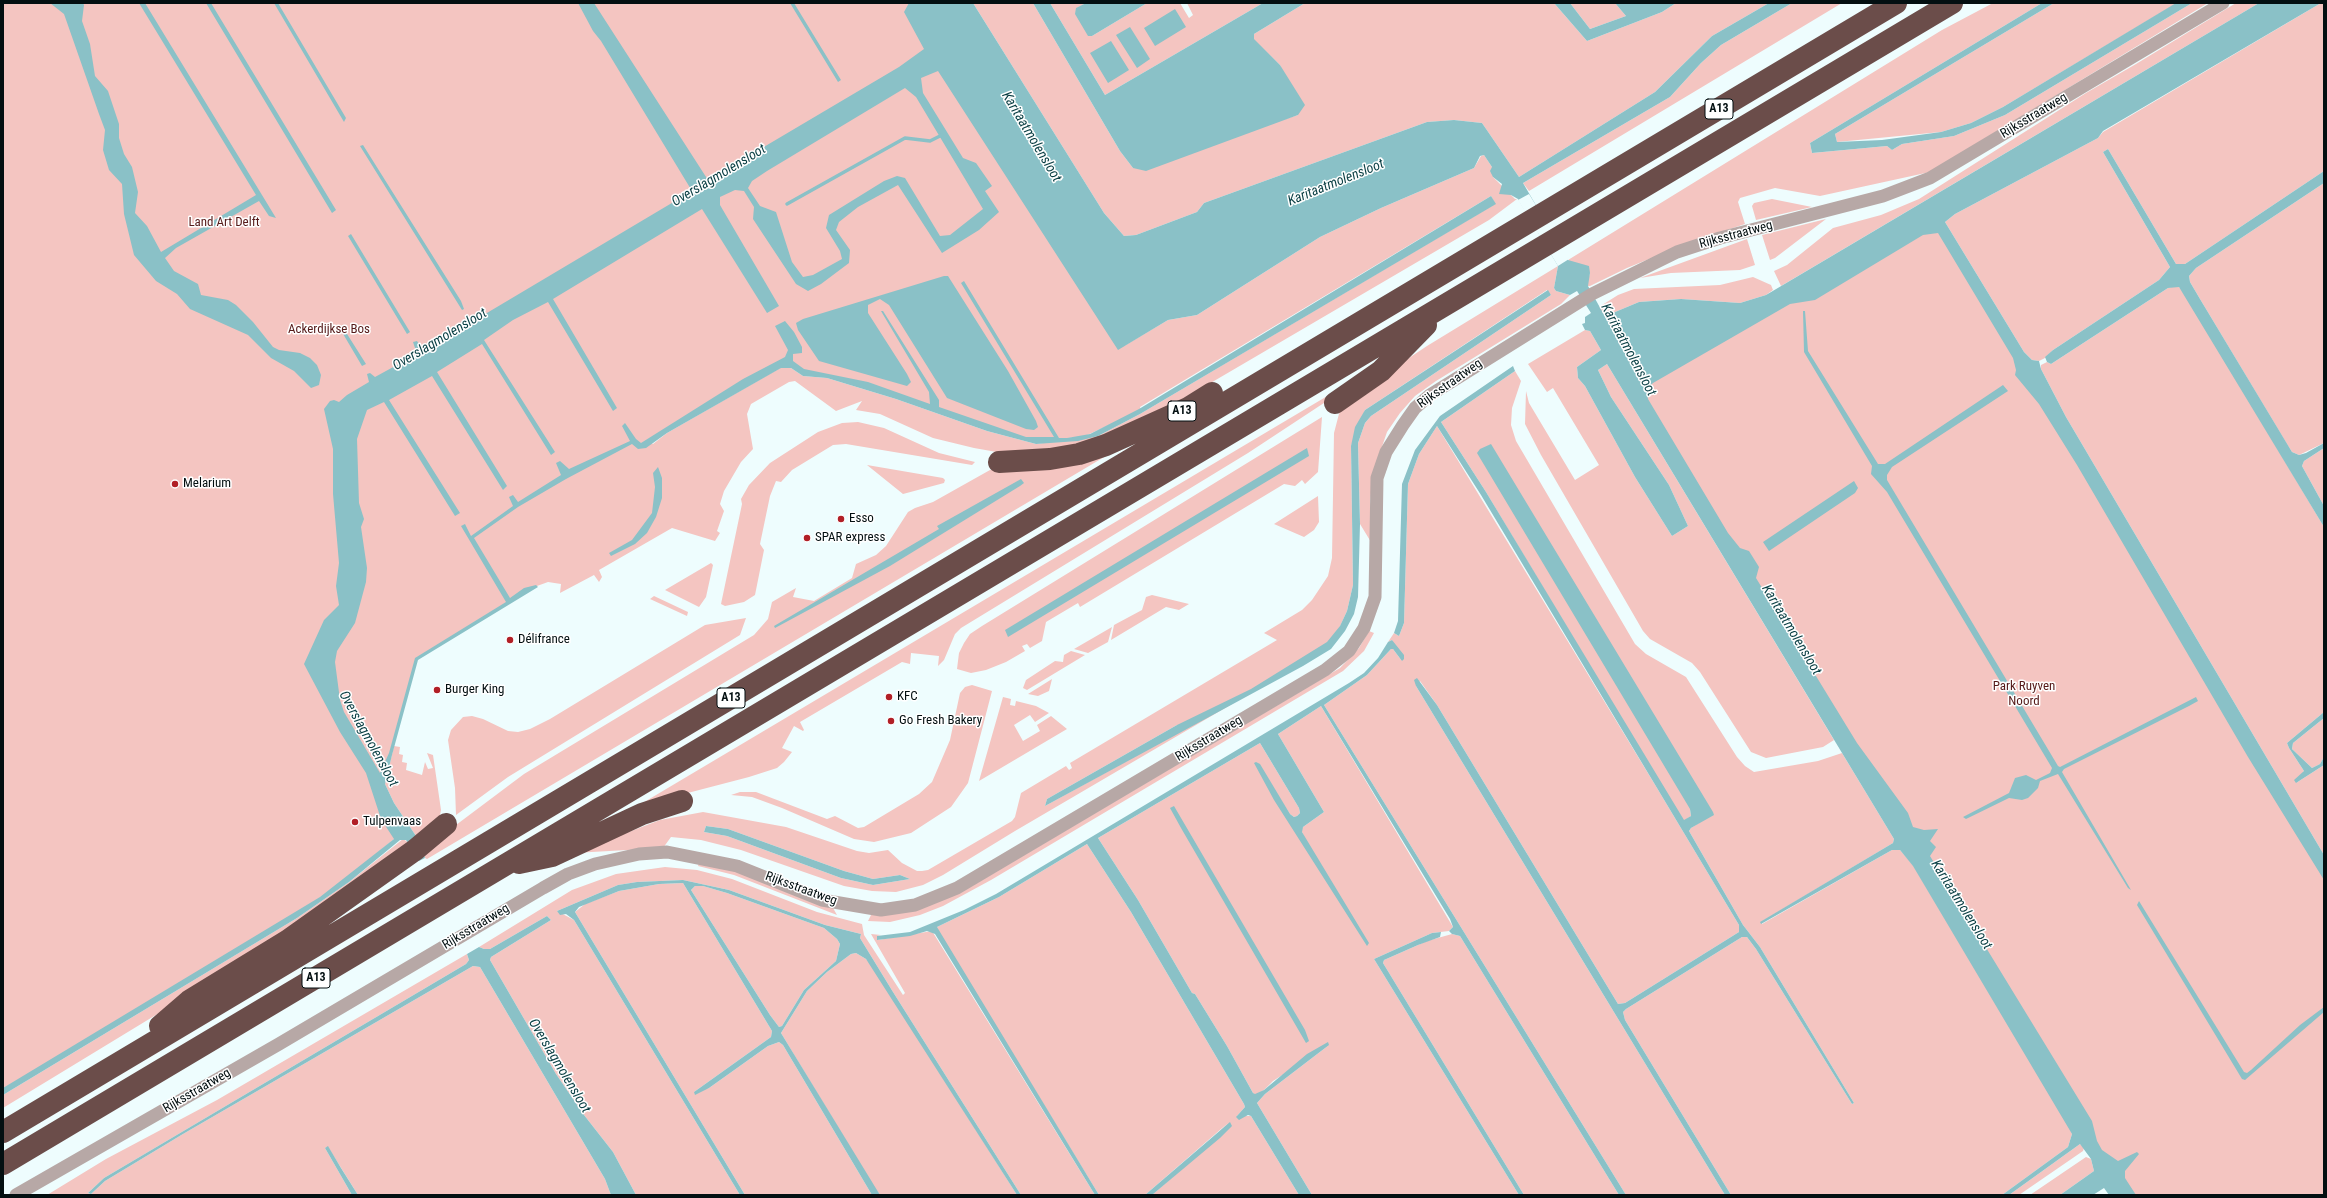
<!DOCTYPE html>
<meta charset="utf-8">
<style>
body{margin:0}
#map{position:relative;width:2327px;height:1198px;overflow:hidden;background:#eefdfe;font-family:"Roboto Condensed",sans-serif}
canvas{display:block}
.frame{position:absolute;inset:0;border:4px solid #030f11;pointer-events:none}
</style>
<div id="map">
<canvas width="2327" height="1198"></canvas>
<div class="frame"></div>
</div>
<script>
const ctx = document.querySelector('canvas').getContext('2d');
ctx.lineJoin = 'round';
function paint(path, color) {
  ctx.fillStyle = color;
  ctx.fill(path, 'evenodd');
}
function toPath(rows) {
  const path = new Path2D();
  for (const r of rows) {
    path.moveTo(r[0], r[1]);
    for (let i = 2; i < r.length; i += 2) path.lineTo(r[i], r[i + 1]);
  }
  return path;
}
function strokePath(path, color, width, dash) {
  ctx.strokeStyle = color;
  ctx.lineWidth = width;
  ctx.lineCap = dash ? 'butt' : 'round';
  ctx.setLineDash(dash || []);
  ctx.stroke(path);
}
function write(font, color, halo, rows, align = 'center') {
  ctx.font = font + ' "Roboto Condensed",sans-serif';
  ctx.lineWidth = 3;
  ctx.setLineDash([]);
  ctx.textBaseline = 'middle';
  ctx.strokeStyle = halo;
  ctx.fillStyle = color;
  for (const [text, x, y, turn = 0] of rows) {
    ctx.save();
    ctx.translate(x, y);
    ctx.rotate((+turn || 0) * Math.PI / 180);
    ctx.textAlign = isNaN(turn) ? turn : align;
    if (halo) ctx.strokeText(text, 0, 0);
    ctx.fillText(text, 0, 0);
    ctx.restore();
  }
}
paint(toPath([
 [3,3,919,3,1124,346,1168,320,1197,315,1320,237,1381,208,1474,168,1481,156,1484,155,1492,167,1493,177,1515,199,1517,199,1489,220,1144,422,1083,447,1008,454,974,448,933,438,880,414,856,410,862,401,836,411,795,381,789,382,751,404,747,414,753,449,741,462,724,491,720,504,724,511,717,531,720,533,715,541,672,528,599,570,602,577,599,582,594,575,560,593,561,584,548,582,537,586,416,659,385,771,377,787,399,835,324,897,3,1093],
 [1491,196,1495,204,1140,414,1098,436,1036,444,987,431,896,399,827,378,803,376,791,368,780,368,667,433,653,444,649,442,777,365,789,363,804,373,827,376,1012,435,1038,440,1083,437,1141,410,1140,407,1198,372],
 [973,3,1033,3,1120,151,1133,168,1298,115,1280,65,1254,40,1254,34,1305,3,1554,3,1587,41,1662,12,1676,3,1769,3,1712,36,1655,92,1519,177,1482,123,1454,120,1427,122,1204,203,1197,212,1136,235,1124,236,1104,213],
 [1050,3,1086,3,1077,8,1092,36,1147,3,1180,3,1189,18,1193,15,1187,3,1263,3,1105,95],
 [1570,3,1615,3,1626,16,1590,29],
 [1792,3,1842,3,1529,191,1523,183,1670,97,1701,63,1721,45],
 [1993,3,2042,3,1810,143,1812,153,1887,146,1892,150,1902,144,1954,136,2005,115,2192,3,2208,3,1930,172,1820,196,1775,188,1740,198,1738,202,1745,224,1688,243,1627,268,1590,286,1588,286,1587,284,1590,273,1568,260,1942,30],
 [2054,3,2177,3,2003,107,1971,123,1941,132,1837,142,1835,134],
 [2236,3,2259,3,1781,286,1774,271,1787,265,1833,228,1881,215,1919,199,2086,93,2136,64],
 [2321,3,2324,3,2324,171,2185,264,2176,264,2108,149,2103,152,2170,267,2159,280,2053,350,2045,358,2039,361,2032,360,2024,352,1945,222,1955,214,2098,138,2103,132],
 [2324,183,2324,443,2299,455,2292,452,2287,444,2200,299,2190,282,2189,276,2196,268],
 [1772,199,1812,207,1756,220,1752,206,1754,203],
 [1826,219,1775,258,1770,260,1762,235],
 [1934,220,2324,861,2324,1195,2128,1195,1633,381],
 [1747,239,1755,265,1740,270,1671,273,1640,278],
 [1558,266,1554,288,1556,291,1570,295,1561,304,1436,381,1415,396,1400,413,1387,432,1374,470,1370,501,1371,542,1360,524,1358,443,1365,423,1371,416,1551,295,1547,290,1365,410,1351,446,1353,585,1347,611,1331,646,1290,670,1015,831,943,875,923,885,896,892,872,891,844,886,741,850,701,840,671,837,663,848,574,853,660,820,703,812,786,827,857,851,869,853,888,850,902,863,917,871,922,871,928,870,1012,821,1015,817,1021,793,1066,766,1069,770,1072,768,1070,763,1277,640,1264,633,1302,610,1312,600,1328,576,1332,558,1334,433,1340,410,1364,388,1427,346],
 [1177,725,1181,731,1045,806,1047,799],
 [706,826,728,829,844,871,873,879,900,875,910,879,873,885,841,878,727,836,704,832],
 [1753,277,1771,285,1773,290,1766,295,1740,303,1681,299,1639,302,1608,315,1603,314,1599,307,1618,295,1634,289,1720,285],
 [2175,286,2179,287,2187,297,2324,527,2324,712,2287,743,2289,748,2304,771,2296,783,2324,765,2324,855,2066,417,2041,369,2041,365,2047,362,2051,364,2168,288],
 [1585,330,1590,331,1601,350,1577,367,1578,378,1585,386,1635,477,1672,536,1688,526,1669,485,1611,397,1598,370,1607,364,1834,740,1823,747,1766,758,1751,752,1700,672,1692,663,1650,639,1643,631,1541,455,1525,424,1526,391,1529,403,1575,480,1599,465,1553,388,1547,392,1528,364],
 [1515,371,1521,381,1512,408,1511,425,1516,441,1635,644,1646,654,1686,677,1737,757,1745,766,1754,772,1818,761,1842,753,1894,839,1893,843,1761,922,1762,924,1892,850,1900,850,1913,865,2069,1126,2072,1134,2068,1147,2002,1195,1731,1195,1625,1020,1623,1012,1626,1009,1742,937,1747,937,1756,949,1852,1104,1854,1103,1760,947,1743,925,1689,831,1691,828,1699,823,1690,809,1691,816,1684,821,1680,817,1486,492,1441,422],
 [1329,395,1330,399,1248,453,961,628,955,634,944,660,938,666,939,656,911,653,910,664,902,662,800,722,804,730,803,731,794,726,782,748,792,752,784,762,777,768,749,777,680,795,614,820],
 [1322,417,1318,472,1305,484,1302,480,1295,486,1284,484,1080,607,1078,603,1046,622,1042,641,1030,648,1027,644,1022,646,1025,651,1006,662,986,670,971,673,957,669,959,653,964,643,970,634,982,626],
 [858,422,884,428,939,453,975,462,972,465,846,444,833,445,792,470,781,482,776,481,770,496,760,544,764,550,755,595,744,602,725,606,721,604,742,504,741,499,749,485,770,463,818,432,842,423],
 [1437,426,1657,788,1739,925,1739,932,1625,1003,1618,1004,1437,705,1420,681,1416,686,1725,1195,1626,1195,1324,705,1367,675,1391,649,1393,649,1402,661,1392,640,1388,642,1394,633,1399,636,1404,623,1408,484,1419,454],
 [2324,448,2324,506,2302,466,2304,461],
 [1116,450,427,859,425,858,424,849,524,774,754,635,768,619,772,602,796,588,793,597,814,601,852,578,856,564,876,555,886,546,908,512,915,508,933,502,990,470],
 [867,465,943,478,945,480,944,483,903,494],
 [1318,496,1319,522,1314,530,1304,537,1274,524],
 [711,563,713,565,706,597,699,607,665,590],
 [1152,595,1189,604,1179,610,1166,607,1111,640,1114,625,1142,610,1146,597],
 [654,596,688,612,687,616,650,599],
 [746,618,740,635,508,777,456,815,455,788,448,740,451,730,463,717,472,716,483,719,508,731,518,732,530,729,550,719,705,625],
 [1112,627,1108,642,1088,653,1074,649],
 [1369,631,1374,633,1364,651,1343,671,991,880,943,906,920,915,890,922,868,921,871,915,917,910,960,893,1340,668,1359,648],
 [1071,651,1085,655,1027,690,1023,688,1026,680,1055,661,1063,662,1064,655],
 [1052,679,1049,691,1038,696,1028,694],
 [972,685,992,691,968,783,951,807,911,833,874,842,854,839,782,808,752,797,731,795,740,792,756,792,827,819,835,816,858,828,864,827,919,794,932,782,950,740,960,693,965,687],
 [1003,697,1011,699,1010,705,1015,706,1016,701,1036,706,1049,713,1035,722,1030,715,1014,725,1023,741,1040,731,1037,725,1051,716,1067,729,979,781],
 [1321,706,1453,927,1449,931,1432,933,1374,959,1519,1195,1312,1195,1257,1103,1265,1094,1329,1045,1273,1081,1264,1090,1255,1095,1253,1093,1227,1046,1195,994,1192,993,1138,900,1098,838,1260,743,1299,808,1300,813,1297,816,1294,817,1290,814,1256,762,1304,836,1301,830,1303,827,1324,812,1278,734],
 [2324,718,2324,757,2320,764,2312,768,2292,749,2293,743],
 [394,746,400,747,399,754,403,755,402,762,407,763,406,770,422,775,425,762,428,769,433,768,427,753,433,755,441,810,439,820,418,839,394,803,385,784],
 [403,839,409,843,261,951,3,1108,3,1095,297,918,349,882],
 [1087,844,1131,912,1244,1104,1245,1107,1237,1116,1251,1116,1299,1195,1152,1195,1182,1169,1228,1123,1145,1195,1099,1195,938,932,937,927,999,897],
 [699,863,735,871,833,908,837,915,734,875,698,866],
 [665,867,697,870,732,879,817,912,862,924,864,935,903,995,905,993,871,934,881,935,877,936,878,940,932,931,1095,1195,1021,1195,893,992,860,938,861,934,825,925,729,890,683,880,637,882,618,885,557,911,574,920,740,1195,636,1195,613,1152,584,1115,556,1074,490,960,491,957,551,920,547,916,490,949,484,949,479,947,572,890,616,874],
 [683,883,772,1031,771,1037,694,1092,709,1088,768,1046,779,1042,783,1045,872,1195,745,1195,575,912,585,904,619,891,659,884],
 [695,886,703,886,727,893,824,928,837,939,840,944,836,961,804,990,782,1026,779,1027,770,1015,691,890],
 [1452,934,1460,936,1619,1195,1524,1195,1383,963,1384,960,1427,941],
 [856,953,866,959,873,967,1017,1195,880,1195,874,1187,781,1033,807,991,827,972,851,954],
 [467,954,469,960,466,964,104,1178,88,1193,91,1194,105,1181,183,1134,473,966,480,967,605,1179,611,1195,358,1195,328,1147,325,1148,352,1195,47,1195,106,1159,217,1100],
 [2080,1144,2084,1148,2083,1151,2019,1195,2009,1195],
 [2086,1157,2091,1159,2094,1171,2060,1195,2030,1195]
]), '#f4c5c1');
paint(toPath([
 [50,3,83,3,84,5,82,21,90,44,95,76,108,91,119,124,119,138,124,154,132,167,138,192,135,213,147,226,161,252,256,195,139,3,145,3,276,218,269,216,259,201,176,248,165,258,174,271,198,284,201,295,228,300,236,305,253,322,273,347,279,350,300,353,310,358,317,365,321,375,319,385,311,388,294,371,271,358,248,335,190,309,177,294,156,281,134,255,124,214,122,184,109,170,103,150,105,130,99,114,64,14],
 [206,3,211,3,336,210,332,213],
 [274,3,278,3,346,118,344,122],
 [578,3,594,3,708,180,899,67,924,49,904,12,909,3,973,3,1104,213,1124,236,1136,235,1197,212,1204,203,1427,122,1454,120,1482,123,1519,177,1655,92,1712,36,1769,3,1792,3,1721,45,1701,63,1670,97,1523,183,1568,260,1589,266,1590,273,1588,286,1603,313,1608,315,1639,302,1681,299,1740,303,1766,295,2259,3,2321,3,2103,131,2098,138,1955,214,1945,222,2024,352,2032,360,2039,361,2041,369,2066,417,2324,855,2324,880,2248,757,2077,465,2039,404,2015,375,2016,370,2013,358,1938,233,1923,235,1815,300,1790,304,1653,383,1647,389,1648,399,1728,533,1740,548,1749,551,1759,567,1756,578,1857,743,1908,813,1913,827,1924,830,1938,829,1930,841,1936,847,1930,856,2092,1121,2097,1141,2102,1150,2118,1161,2137,1152,2139,1154,2125,1171,2125,1178,2136,1195,2109,1195,2104,1188,2093,1195,2060,1195,2094,1171,2091,1159,2080,1144,2009,1195,2002,1195,2068,1147,2072,1134,1913,866,1900,850,1892,850,1761,924,1760,922,1893,843,1894,839,1607,364,1598,370,1611,397,1669,485,1688,526,1672,536,1635,477,1585,386,1578,378,1577,367,1601,350,1590,331,1585,330,1582,324,1585,323,1585,317,1591,313,1577,291,1570,295,1556,291,1554,288,1558,266,1518,199,1511,195,1499,194,1502,184,1493,177,1490,171,1492,167,1484,155,1480,156,1474,168,1381,208,1320,237,1197,315,1168,320,1118,350,938,71,921,78,923,93,963,158,976,163,992,186,985,191,999,212,979,230,942,253,898,185,858,207,839,222,836,230,850,250,849,263,821,284,808,291,796,284,753,219,754,207,744,191,735,190,720,197,720,205,779,306,767,313,702,209,553,299,617,408,613,411,548,302,513,320,484,340,555,452,551,455,482,344,437,372,507,486,503,490,432,376,389,400,460,513,455,516,384,402,367,410,357,439,359,503,364,519,361,527,367,568,366,582,355,623,337,651,335,662,340,700,344,712,380,773,389,753,415,658,506,602,461,526,465,524,471,536,513,506,509,497,513,495,518,502,561,475,556,463,560,461,569,469,630,441,622,426,625,423,636,439,641,443,743,379,785,357,788,350,775,326,785,321,794,332,802,347,802,353,793,354,793,361,804,369,868,382,930,404,929,392,881,311,883,311,939,400,939,407,1026,437,1054,437,961,283,964,281,1059,438,1067,438,1090,434,1139,409,1491,196,1496,204,1140,414,1098,436,1078,441,1036,444,987,431,896,399,827,378,803,376,791,368,781,368,667,433,646,448,638,449,632,444,566,479,518,507,474,538,510,598,524,588,536,585,538,587,418,660,392,755,385,784,394,803,418,839,425,858,419,861,406,840,400,840,349,882,297,918,3,1095,3,1088,320,897,394,839,381,819,366,773,340,732,304,664,324,620,339,605,336,586,339,563,333,494,333,449,324,409,330,401,334,400,339,402,347,395,369,382,367,374,370,373,375,377,417,354,413,342,417,341,423,351,692,191,601,41,593,31],
 [905,88,916,97,983,209,950,235,940,236,905,178,897,176,884,181,829,215,826,228,840,251,842,259,813,275,803,277,792,262,776,212,760,206,748,188,752,181,767,171],
 [790,3,794,3,841,80,838,82],
 [1033,3,1050,3,1105,95,1263,3,1305,3,1254,34,1254,39,1280,65,1305,105,1298,115,1146,171,1133,168,1120,151],
 [1086,3,1147,3,1092,36,1088,36,1075,14,1076,8],
 [1554,3,1570,3,1590,29,1626,16,1615,3,1676,3,1662,12,1587,41],
 [2042,3,2054,3,1835,134,1837,142,1882,140,1941,132,1971,123,2003,107,2176,3,2192,3,2005,115,1954,136,1902,144,1892,150,1887,146,1812,153,1810,143],
 [1175,9,1186,27,1155,46,1144,28],
 [1130,27,1150,59,1137,68,1116,35],
 [1111,41,1129,70,1108,83,1090,53],
 [363,145,461,301,464,309,462,310,360,146],
 [2108,149,2176,264,2185,264,2324,171,2324,183,2196,268,2189,276,2190,282,2200,299,2292,452,2299,455,2306,453,2324,443,2324,448,2304,461,2302,466,2324,506,2324,527,2179,287,2168,288,2051,364,2047,362,2045,357,2053,350,2159,280,2170,267,2103,152],
 [351,234,410,332,407,334,348,236],
 [944,276,948,276,1008,371,1036,421,1038,427,1034,430,1026,429,947,398,889,305,880,299,868,305,868,313,907,374,911,382,907,386,819,361,798,330,796,323,803,319],
 [1548,290,1551,295,1371,416,1365,423,1358,443,1360,524,1358,597,1354,614,1345,631,1331,649,1303,666,1045,806,1047,799,1177,725,1251,689,1327,642,1340,626,1347,611,1353,585,1351,446,1355,427,1365,410],
 [1803,311,1805,311,1808,351,1878,464,1885,464,2003,385,2008,391,1892,467,1887,475,1887,480,2058,766,2060,767,2196,697,2198,701,2189,706,2064,769,2062,772,2131,890,2128,888,2058,774,2040,781,2038,788,2028,798,2022,800,2009,798,1966,819,1963,817,2009,793,2015,778,2026,775,2036,780,2050,773,2052,768,1887,492,1871,474,1872,466,1804,352],
 [342,326,366,364,362,366,339,327],
 [1513,366,1515,371,1441,422,1486,492,1684,820,1691,816,1690,809,1477,453,1480,449,1491,444,1713,812,1714,815,1691,828,1689,831,1743,925,1760,947,1854,1103,1852,1104,1756,949,1747,937,1742,937,1626,1009,1623,1012,1625,1020,1731,1195,1725,1195,1416,686,1414,680,1417,678,1437,705,1618,1004,1625,1003,1739,932,1739,925,1657,788,1481,495,1437,426,1419,454,1408,484,1404,623,1399,636,1394,633,1398,621,1402,484,1415,450,1440,416],
 [1307,448,1309,456,1008,637,1005,630],
 [658,467,662,478,662,498,656,517,647,533,635,544,611,556,609,553,632,540,652,513,655,487,653,473],
 [1021,479,1024,483,1020,486,890,566,775,628,774,626,939,529,937,526],
 [1854,481,1858,488,1855,493,1769,551,1763,542],
 [1392,640,1404,655,1404,659,1402,661,1393,649,1391,649,1367,675,1324,705,1626,1195,1619,1195,1460,936,1452,934,1449,931,1453,927,1450,919,1321,706,1278,734,1324,812,1303,827,1302,832,1369,943,1367,946,1274,800,1254,763,1256,762,1260,764,1290,814,1294,817,1297,816,1300,813,1299,808,1260,743,1098,838,1138,900,1192,993,1195,994,1227,1046,1253,1093,1255,1094,1264,1090,1307,1054,1328,1042,1329,1045,1265,1094,1257,1103,1312,1195,1299,1195,1251,1116,1248,1115,1239,1120,1236,1117,1245,1107,1244,1104,1131,912,1087,844,999,897,937,927,1099,1195,1095,1195,935,934,927,931,910,936,877,940,877,936,910,932,964,910,996,894,1349,683,1364,673,1378,658,1388,642],
 [2324,712,2324,718,2293,743,2292,749,2312,768,2320,764,2324,757,2324,765,2296,783,2294,780,2304,771,2289,748,2287,743],
 [1174,806,1305,1030,1309,1041,1306,1043,1181,828,1170,808],
 [706,826,728,829,844,871,873,879,900,875,910,879,873,885,841,878,727,836,704,832],
 [683,880,729,890,825,925,861,934,860,938,893,992,1021,1195,1017,1195,866,959,856,953,851,954,827,972,807,991,781,1033,880,1195,872,1195,783,1045,779,1042,768,1046,709,1088,695,1095,694,1092,771,1037,772,1031,683,883,659,884,619,891,579,907,575,912,745,1195,740,1195,574,920,566,914,560,915,557,911,618,885,637,882],
 [695,886,703,886,727,893,824,928,837,939,840,944,836,961,804,990,782,1026,779,1027,770,1015,691,890],
 [2139,901,2244,1072,2247,1073,2251,1070,2300,1025,2324,1007,2324,1012,2245,1080,2242,1079,2137,905],
 [547,916,551,920,491,957,490,960,556,1074,584,1115,613,1152,636,1195,611,1195,605,1179,480,967,473,966,183,1134,105,1181,91,1194,88,1193,104,1178,466,964,469,960,467,954,479,947,484,949,490,949],
 [1441,932,1440,937,1418,945,1384,960,1383,963,1524,1195,1519,1195,1374,959,1432,933],
 [1230,1122,1232,1126,1220,1138,1152,1195,1145,1195],
 [328,1146,341,1168,358,1195,352,1195,325,1148]
]), '#8ac1c7');
paint(toPath([
 [1529,194,1569,259,1558,266,1518,200]
]), '#eefdfe');
strokePath(toPath([
 [787,204,905,138,930,141,942,135]
]), '#8ac1c7', 3.5);
strokePath(toPath([
 [16,1195,279,1044,543,888,568,874,595,864,639,854,667,852,737,866,822,900,881,910,915,905,957,888,1325,670,1349,651,1364,628,1375,597,1377,478,1386,452,1403,425,1415,408,1430,395,1592,294,1677,252,1720,238,1883,196,1930,178,2223,3]
]), '#b7a8a6', 13);
strokePath(toPath([
 [1335,403,1381,371,1426,325],
 [999,462,1050,459,1079,454,1106,445,1188,408,1212,393],
 [519,863,552,856,642,814,682,801],
 [160,1026,189,1001,287,941,415,850,446,824],
 [3,1132,1896,3],
 [3,1164,1952,3]
]), '#6b4d4a', 22);
for (const [x, y, r, color] of [
 [175,484,4,"#b11f26"],
 [841,519,4,"#b11f26"],
 [807,538,4,"#b11f26"],
 [510,640,4,"#b11f26"],
 [437,690,4,"#b11f26"],
 [889,697,4,"#b11f26"],
 [891,721,4,"#b11f26"],
 [355,822,4,"#b11f26"]
]) {
  const dot = new Path2D();
  dot.arc(x, y, r, 0, 2 * Math.PI);
  ctx.fillStyle = color;
  ctx.fill(dot);
  strokePath(dot, '#fff', 1.5);
}
for (const [x, y, w] of [
 [1719,109,28],
 [1182,411,28],
 [731,698,28],
 [316,978,28]
]) {
  const box = new Path2D();
  box.roundRect(x - w / 2, y - 10, w, 20, 3);
  ctx.fillStyle = '#fff';
  ctx.fill(box);
  strokePath(box, '#030f11', 1);
}
write('bold 12px', '#030f11', null, [
 ["A13",1719,109],
 ["A13",1182,411],
 ["A13",731,698],
 ["A13",316,978]
]);
write('13px', '#030f11', '#fff', [
 ["Rijksstraatweg",2034,116,-31],
 ["Rijksstraatweg",1736,235,-15],
 ["Rijksstraatweg",1450,384,-35],
 ["Rijksstraatweg",1209,739,-31],
 ["Rijksstraatweg",801,889,20],
 ["Rijksstraatweg",476,927,-31],
 ["Rijksstraatweg",197,1091,-30]
]);
write('13px', '#551a19', '#fff', [
 ["Land Art Delft",224,223],
 ["Ackerdijkse Bos",329,330],
 ["Park Ruyven",2024,687],
 ["Noord",2024,702]
]);
write('13px', '#030f11', '#fff', [
 ["Melarium",183,484],
 ["Esso",849,519],
 ["SPAR express",815,538],
 ["Délifrance",518,640],
 ["Burger King",445,690],
 ["KFC",897,697],
 ["Go Fresh Bakery",899,721],
 ["Tulpenvaas",363,822]
], 'left');
write('italic 14px', '#093e43', '#fff', [
 ["Karitaatmolensloot",1031,137,59],
 ["Overslagmolensloot",719,176,-31],
 ["Karitaatmolensloot",1336,183,-22],
 ["Overslagmolensloot",440,340,-31],
 ["Karitaatmolensloot",1628,350,62],
 ["Karitaatmolensloot",1791,630,59],
 ["Overslagmolensloot",368,739,61],
 ["Karitaatmolensloot",1961,905,58],
 ["Overslagmolensloot",559,1066,59]
]);
</script>
